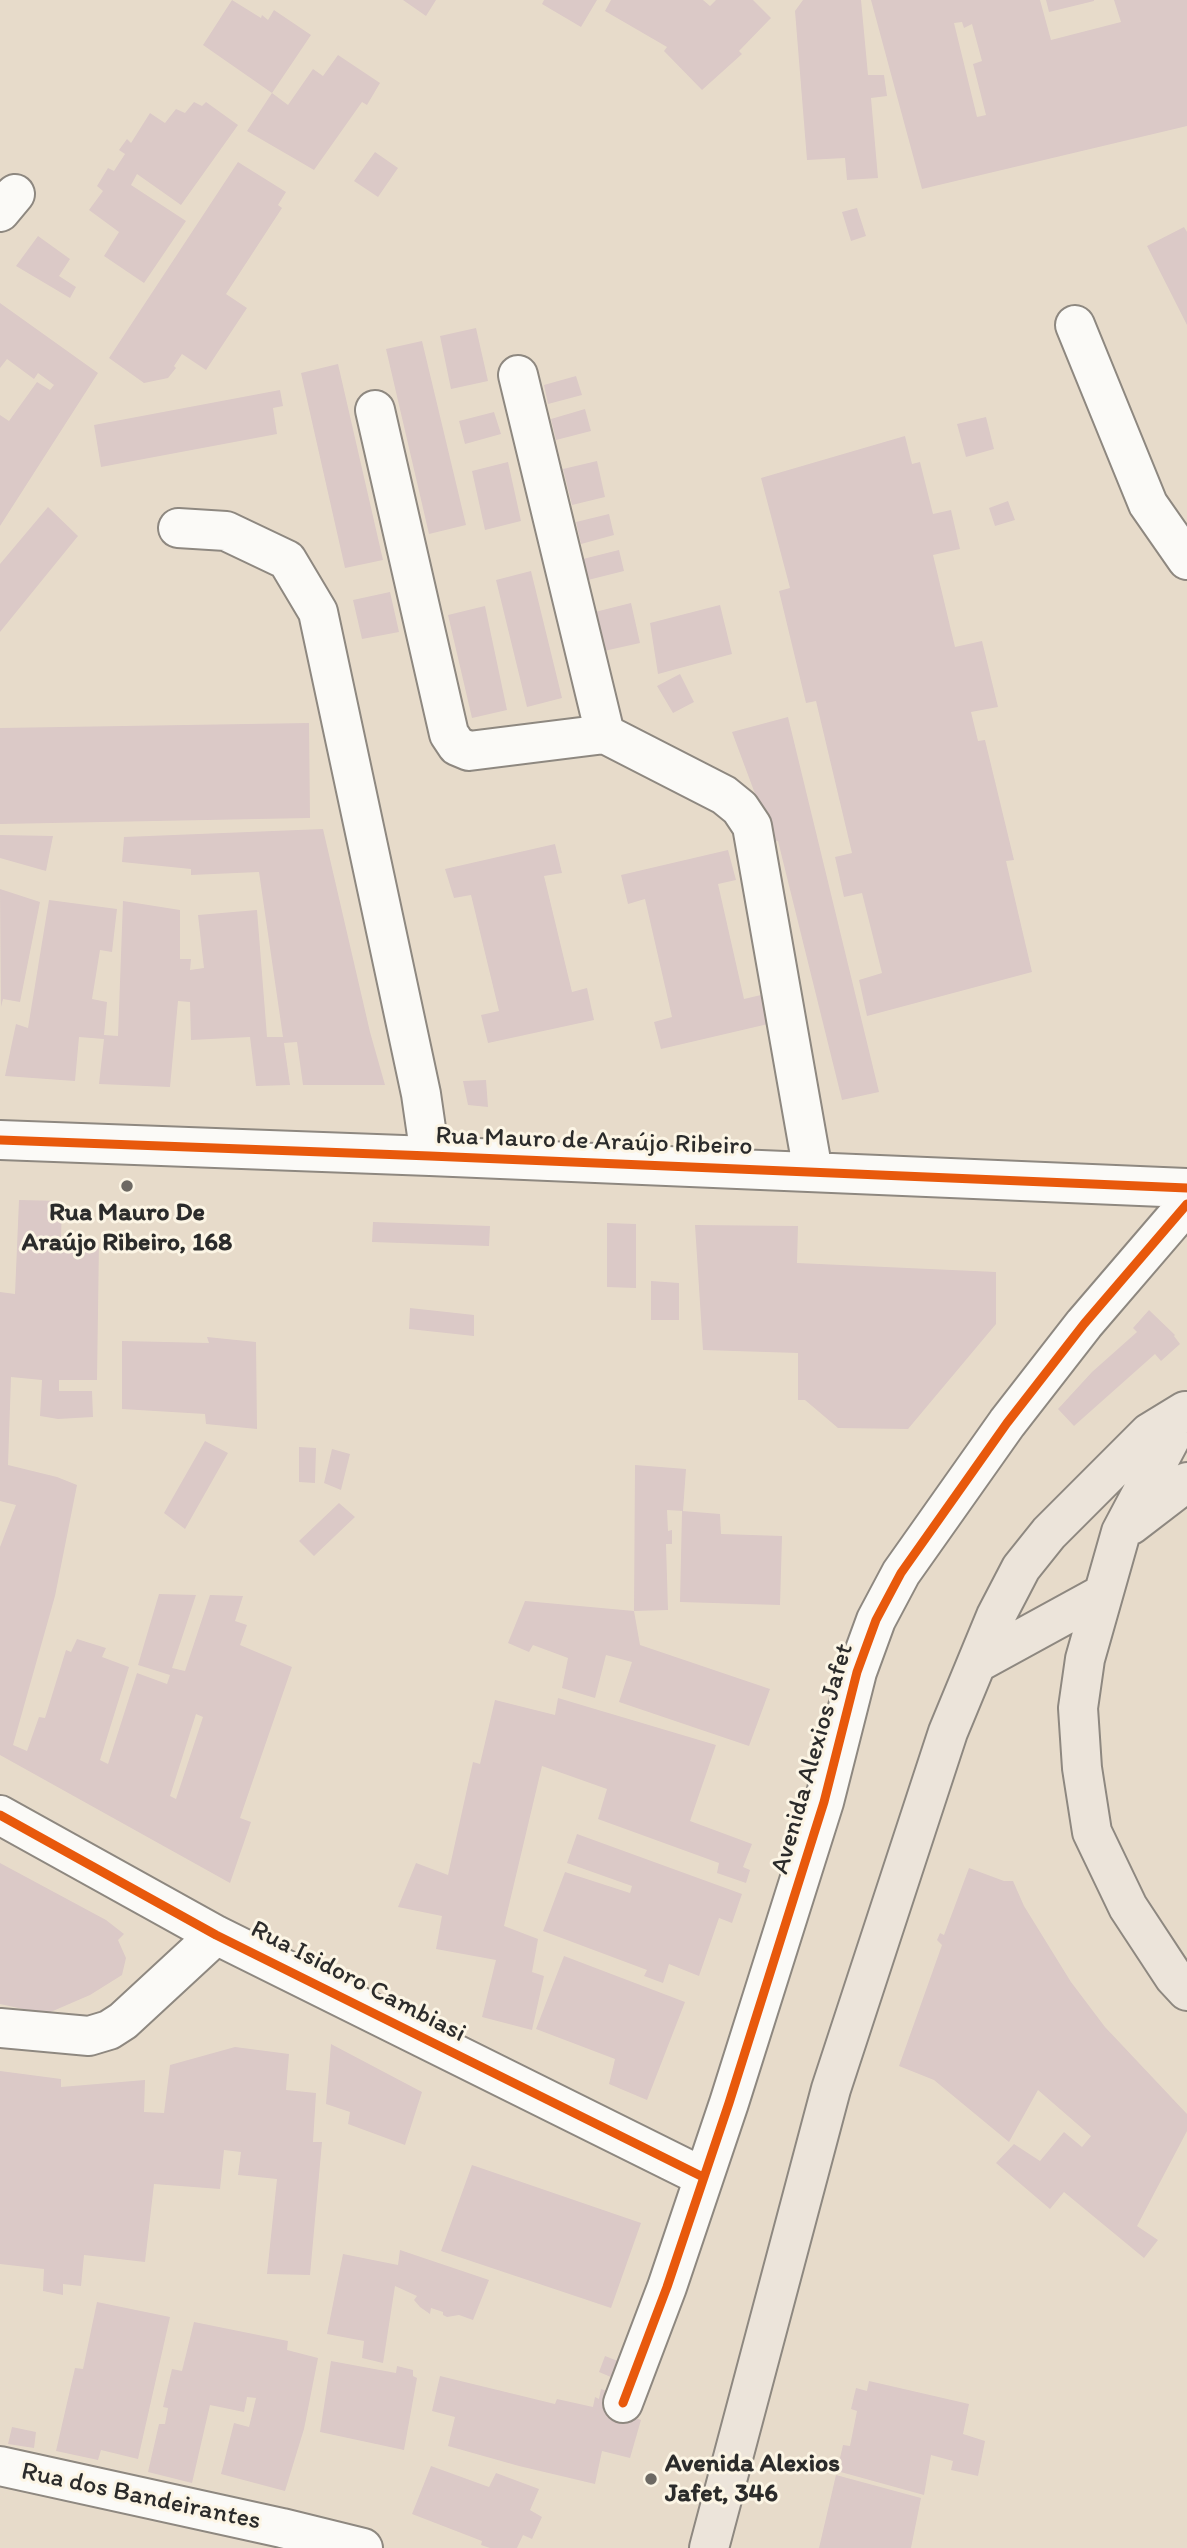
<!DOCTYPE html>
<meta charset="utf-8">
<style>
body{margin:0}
canvas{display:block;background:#e7dbca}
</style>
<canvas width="1187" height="2548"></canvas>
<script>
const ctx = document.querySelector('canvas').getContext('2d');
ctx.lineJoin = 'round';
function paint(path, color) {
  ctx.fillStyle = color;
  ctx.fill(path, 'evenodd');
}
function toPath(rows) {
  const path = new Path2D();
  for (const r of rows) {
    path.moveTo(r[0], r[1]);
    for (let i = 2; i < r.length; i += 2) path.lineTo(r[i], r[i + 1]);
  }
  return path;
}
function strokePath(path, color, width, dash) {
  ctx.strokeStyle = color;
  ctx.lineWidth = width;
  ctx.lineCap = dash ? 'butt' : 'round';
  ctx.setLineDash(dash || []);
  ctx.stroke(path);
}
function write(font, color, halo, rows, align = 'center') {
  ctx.font = font + ' Itim,sans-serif';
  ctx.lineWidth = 6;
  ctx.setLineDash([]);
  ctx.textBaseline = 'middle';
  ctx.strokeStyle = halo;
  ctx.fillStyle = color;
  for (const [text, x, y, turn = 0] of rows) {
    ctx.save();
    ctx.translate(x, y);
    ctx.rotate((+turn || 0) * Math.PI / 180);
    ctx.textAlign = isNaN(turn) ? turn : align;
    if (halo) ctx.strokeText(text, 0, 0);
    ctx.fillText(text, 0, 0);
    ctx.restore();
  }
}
paint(toPath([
 [232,0,261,18,262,15,268,20,274,10,311,35,272,93,203,45],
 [403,0,436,0,426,16],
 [544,0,597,0,581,27,542,4],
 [611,0,703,0,710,6,716,0,753,0,771,18,739,51,742,54,702,90,664,51,667,47,605,11],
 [803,0,861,0,868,75,884,75,887,96,871,98,878,178,847,180,845,158,807,160,795,11],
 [871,0,1040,0,1051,40,1121,22,1114,0,1187,0,1187,126,922,189],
 [962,22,964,28,972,24,982,61,973,64,986,115,977,117,954,23],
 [1046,0,1094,0,1094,1,1049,12],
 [338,55,380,83,367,105,362,102,314,170,247,131,272,93,288,105,313,69,323,76],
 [194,102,202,106,206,102,238,125,181,205,137,174,131,185,186,221,144,283,104,256,119,232,89,210,103,191,97,186,108,168,114,171,125,154,119,150,127,139,131,143,150,113,165,123,176,109,185,113],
 [375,152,398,168,378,197,354,181],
 [238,162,286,192,278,205,282,208,226,294,247,308,206,370,182,354,174,366,176,368,168,378,144,383,109,358],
 [857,208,866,236,851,241,842,212],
 [1184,227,1187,232,1187,325,1147,246],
 [38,236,70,259,59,276,76,287,70,298,16,266],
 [0,303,98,373,0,526,0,415,9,421,37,382,50,390,54,385,38,373,34,379,7,359,0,368],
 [476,328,488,381,451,389,440,336],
 [422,341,466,525,429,534,386,349],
 [338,364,383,560,345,568,301,373],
 [576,376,582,395,548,404,544,385],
 [280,390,283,406,273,408,277,434,101,467,94,425],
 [585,409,591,431,556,440,551,419],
 [494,412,501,434,465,444,459,421],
 [986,417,994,449,966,457,957,424],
 [905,436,912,464,920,462,933,514,951,510,960,549,933,555,955,647,982,641,998,707,971,712,978,741,985,740,1014,860,1006,861,1032,972,867,1016,859,980,882,973,862,893,844,897,835,857,852,853,816,701,806,703,779,591,790,588,761,478],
 [597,461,605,497,572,505,563,469],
 [508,462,521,521,485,530,472,471],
 [1008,501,1015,520,995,526,989,508],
 [48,507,78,536,0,632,0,564],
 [609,514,614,535,581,544,576,522],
 [619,550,624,571,588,580,583,559],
 [531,571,562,698,527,707,496,580],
 [390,592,399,632,362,639,353,600],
 [631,603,640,643,604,651,595,612],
 [720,605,732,654,658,674,650,623],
 [485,606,507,710,472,718,448,615],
 [680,674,694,702,673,713,657,686],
 [788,717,879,1092,842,1100,778,841,773,842,732,732],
 [309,723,310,818,0,824,0,728],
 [323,829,370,1032,385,1085,303,1085,297,1042,284,1043,290,1085,256,1086,250,1037,191,1040,190,1002,178,1001,170,1087,99,1084,104,1039,79,1037,75,1081,5,1076,16,1024,28,1028,49,900,117,909,112,952,100,950,92,999,107,1002,104,1035,118,1036,123,901,180,910,180,959,191,959,190,970,204,968,198,915,257,910,267,1037,283,1037,259,872,191,875,191,869,122,862,124,837],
 [0,835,53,836,46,871,0,858],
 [555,844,562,873,544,876,572,992,587,988,594,1020,488,1043,481,1015,499,1011,471,895,454,898,445,869],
 [728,850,736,880,718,884,744,999,761,995,768,1024,661,1049,654,1022,672,1017,645,899,628,904,621,875],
 [0,889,40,902,20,1002,3,999,1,1007],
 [486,1080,488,1107,468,1105,463,1081],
 [19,1200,62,1201,61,1241,99,1242,97,1380,59,1380,59,1391,92,1391,93,1417,58,1419,40,1416,42,1380,11,1377,8,1465,57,1477,77,1485,55,1596,13,1745,27,1751,39,1717,45,1718,66,1650,71,1652,77,1639,106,1648,102,1657,129,1667,100,1760,108,1764,137,1673,167,1684,170,1675,138,1665,159,1594,196,1595,172,1668,185,1671,210,1595,243,1596,235,1621,247,1625,240,1645,292,1667,241,1815,240,1818,251,1822,230,1883,0,1755,0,1547,16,1505,0,1501,0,1292,15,1294],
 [196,1714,203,1717,176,1799,170,1796],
 [373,1222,490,1226,489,1246,372,1242],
 [607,1223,636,1224,636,1288,607,1287],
 [695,1225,798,1226,797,1263,996,1272,996,1324,908,1429,838,1428,805,1400,798,1400,798,1353,703,1350],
 [651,1281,679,1283,679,1320,651,1320],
 [410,1308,474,1315,474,1336,409,1329],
 [1149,1310,1175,1335,1174,1336,1180,1344,1161,1361,1155,1354,1074,1426,1058,1409,1092,1372,1137,1332,1133,1328],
 [207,1337,256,1342,257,1429,206,1424,205,1414,122,1409,122,1341,209,1343],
 [205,1441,228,1453,185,1529,164,1513],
 [299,1447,316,1448,315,1483,299,1482],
 [332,1449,350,1454,341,1490,324,1483],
 [635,1465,686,1469,683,1511,667,1510,668,1531,672,1530,672,1544,666,1544,668,1610,634,1611],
 [339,1503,355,1517,314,1556,299,1541],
 [682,1511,720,1514,721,1534,782,1536,780,1605,680,1602],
 [525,1601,634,1611,640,1645,770,1689,749,1746,619,1702,632,1662,606,1655,595,1698,562,1688,568,1658,533,1645,529,1652,508,1643],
 [558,1698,716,1745,690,1821,752,1844,743,1867,750,1870,746,1883,717,1873,719,1863,598,1819,607,1789,542,1766,504,1926,538,1939,532,1972,544,1976,532,2030,482,2017,496,1960,436,1949,442,1916,398,1907,416,1863,448,1875,473,1762,480,1764,495,1700,555,1715],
 [577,1834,742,1894,732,1923,719,1918,699,1976,669,1964,663,1983,644,1976,647,1970,543,1931,565,1872,630,1893,632,1886,567,1863],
 [0,1863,106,1920,124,1934,118,1940,126,1958,122,1975,90,1995,46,2014,0,2004],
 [969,1868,1004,1881,1013,1881,1024,1906,1071,1982,1105,2027,1187,2114,1187,2131,1137,2226,1158,2240,1144,2258,1064,2192,1050,2209,996,2163,1014,2144,1040,2161,1064,2132,1082,2147,1091,2136,1038,2090,1009,2142,934,2080,899,2066,942,1945,937,1940,940,1933,944,1935],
 [564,1956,685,2002,647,2100,609,2084,615,2059,536,2029],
 [331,2044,422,2092,405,2145,348,2124,350,2112,326,2104],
 [235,2047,289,2054,286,2090,316,2093,313,2142,322,2142,310,2275,267,2274,277,2179,238,2175,241,2152,224,2150,220,2189,154,2184,145,2262,84,2255,81,2286,63,2284,63,2295,43,2291,44,2269,0,2264,0,2071,61,2079,61,2087,145,2080,144,2112,164,2113,170,2065],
 [472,2165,641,2223,611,2308,441,2251],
 [400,2250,489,2280,473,2320,459,2315,447,2317,443,2315,443,2312,431,2308,430,2314,420,2307,414,2300,417,2296,395,2286,383,2363,362,2358,364,2341,327,2334,343,2254,398,2265],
 [97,2302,170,2317,138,2459,101,2450,98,2460,56,2451,75,2368,83,2369],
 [194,2322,288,2341,287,2350,318,2358,304,2429,285,2491,221,2474,234,2423,249,2427,256,2398,247,2397,244,2412,210,2405,192,2483,148,2472,159,2424,165,2424,168,2408,163,2407,172,2369,182,2371],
 [605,2356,623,2363,618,2380,599,2372],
 [331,2361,396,2373,397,2366,413,2370,413,2376,417,2378,404,2450,320,2432],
 [440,2376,555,2404,557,2399,593,2407,595,2397,599,2399,601,2389,613,2393,633,2417,641,2420,630,2458,602,2451,595,2484,519,2466,448,2446,455,2417,432,2411],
 [869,2381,969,2404,963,2434,985,2441,978,2476,951,2470,953,2461,931,2455,924,2495,837,2471,843,2445,850,2446,857,2411,851,2409,856,2388,867,2391],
 [12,2427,36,2432,34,2448,8,2444],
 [431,2466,489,2487,496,2473,539,2489,530,2510,542,2517,532,2539,523,2535,517,2548,490,2548,481,2545,482,2541,412,2514],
 [836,2475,921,2498,911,2548,819,2548]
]), '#dbc9c7');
const minor = toPath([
 [0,212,15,194],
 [1075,325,1148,504,1187,560],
 [518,375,605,734],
 [375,410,449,734,457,746,469,751,605,734,724,795,740,808,752,826,813,1172],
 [178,528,226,531,287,560,318,612,421,1094,430,1156],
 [0,1140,430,1156,1187,1188],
 [0,1815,216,1935,703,2177],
 [0,2028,89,2036,109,2030,123,2021,216,1935],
 [623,2403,667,2287,729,2103,824,1802,857,1672,876,1620,901,1573,1007,1423,1084,1324,1187,1204],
 [0,2466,282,2528,363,2548]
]);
const major = toPath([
 [1183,1415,1121,1532,1085,1659,1078,1708,1082,1768,1092,1832,1128,1907,1174,1977,1187,1991],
 [1131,1525,1187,1482],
 [977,1663,1103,1594],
 [709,2548,831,2089,948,1732,996,1616,1021,1568,1049,1533,1149,1433,1185,1411]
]);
strokePath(minor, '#8e8880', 42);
strokePath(major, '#8e8880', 42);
strokePath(minor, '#fbfaf7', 38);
strokePath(major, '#ece4da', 38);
strokePath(toPath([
 [0,1140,430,1156,1187,1188],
 [0,1815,216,1935,703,2177],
 [623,2403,667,2287,729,2103,824,1802,857,1672,876,1620,901,1573,1007,1423,1084,1324,1187,1204]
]), '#e8590c', 9);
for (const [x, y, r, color] of [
 [127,1186,7,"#6d6963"],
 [651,2479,7,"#6d6963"]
]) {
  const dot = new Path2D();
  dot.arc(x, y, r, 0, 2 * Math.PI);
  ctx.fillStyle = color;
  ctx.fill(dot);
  strokePath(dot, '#fcf5e5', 2.5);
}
write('26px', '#2b2b2b', '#fcf5e5', [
 ["Rua Mauro de Araújo Ribeiro",594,1142,2],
 ["Avenida Alexios Jafet",813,1759,-74],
 ["Rua Isidoro Cambiasi",358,1982,27],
 ["Rua dos Bandeirantes",141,2497,12]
]);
write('bold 26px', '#2b2b2b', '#fcf5e5', [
 ["Rua Mauro De",127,1213],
 ["Araújo Ribeiro, 168",127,1243],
 ["Avenida Alexios",665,2464,"left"],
 ["Jafet, 346",665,2494,"left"]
]);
</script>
